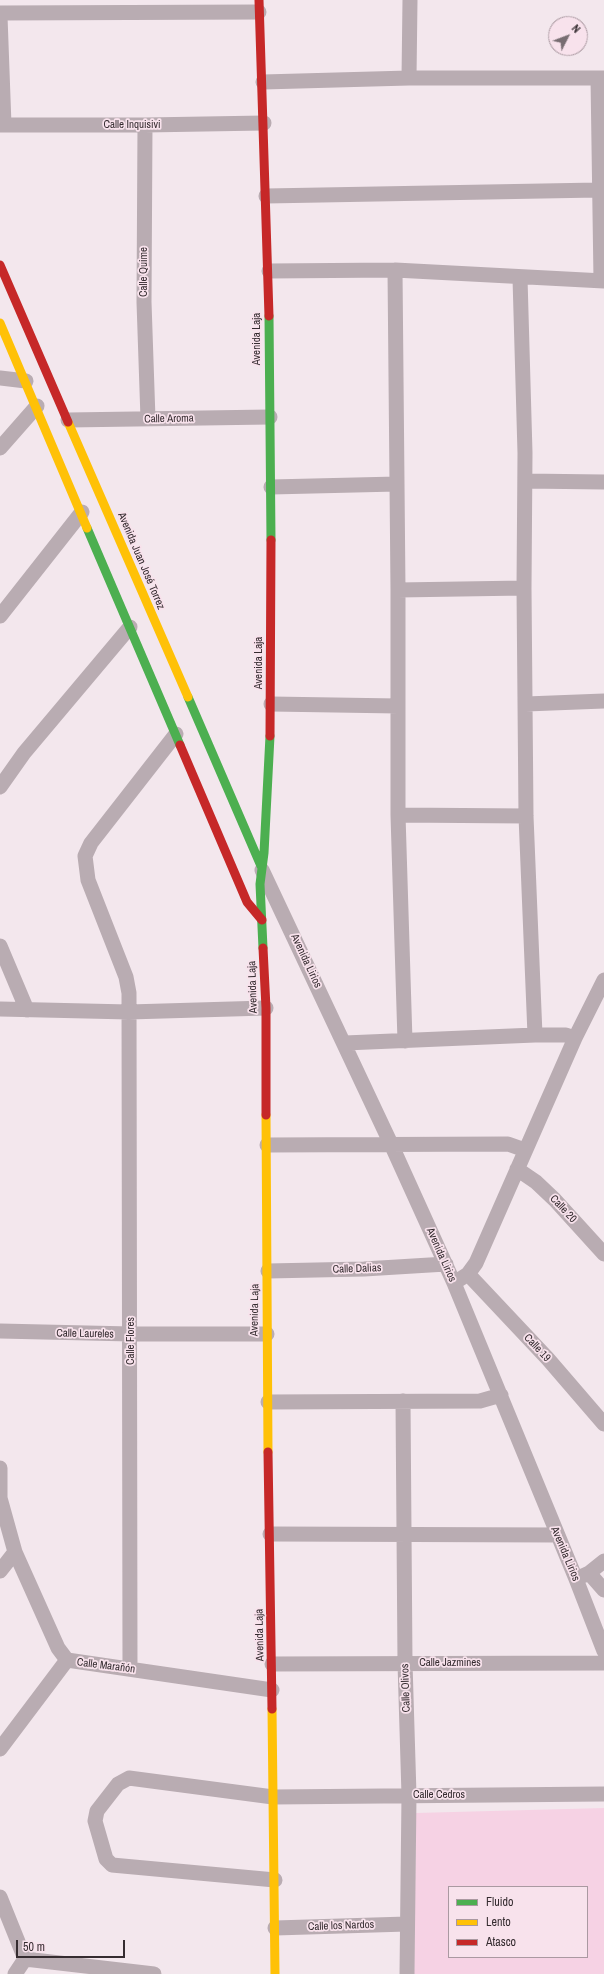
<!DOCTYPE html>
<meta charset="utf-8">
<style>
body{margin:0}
#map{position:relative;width:604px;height:1974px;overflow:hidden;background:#f3e7ed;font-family:"Archivo Narrow",sans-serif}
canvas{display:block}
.legend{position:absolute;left:448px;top:1886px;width:140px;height:72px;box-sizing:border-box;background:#f8e2ec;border:1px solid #aa99a1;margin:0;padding:5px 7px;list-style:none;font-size:12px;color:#352c30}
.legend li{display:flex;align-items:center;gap:8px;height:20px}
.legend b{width:20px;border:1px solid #aa99a1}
.north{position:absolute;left:548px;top:16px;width:40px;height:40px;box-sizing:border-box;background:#f8e2ec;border:1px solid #aa99a1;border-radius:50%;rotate:48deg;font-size:11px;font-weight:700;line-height:16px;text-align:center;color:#352c30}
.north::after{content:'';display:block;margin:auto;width:14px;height:18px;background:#786d72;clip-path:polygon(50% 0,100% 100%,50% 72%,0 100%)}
.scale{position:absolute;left:16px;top:1940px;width:109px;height:18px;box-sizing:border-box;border:2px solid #352c30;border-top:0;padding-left:5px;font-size:12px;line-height:14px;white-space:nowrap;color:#352c30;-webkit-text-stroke:3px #f8e2ec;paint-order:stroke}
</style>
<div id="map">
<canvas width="604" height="1974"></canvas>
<ul class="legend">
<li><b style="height:5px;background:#4caf50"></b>Fluido</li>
<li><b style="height:5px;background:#ffc107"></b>Lento</li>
<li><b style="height:5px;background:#c62828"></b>Atasco</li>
</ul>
<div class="north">N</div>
<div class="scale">50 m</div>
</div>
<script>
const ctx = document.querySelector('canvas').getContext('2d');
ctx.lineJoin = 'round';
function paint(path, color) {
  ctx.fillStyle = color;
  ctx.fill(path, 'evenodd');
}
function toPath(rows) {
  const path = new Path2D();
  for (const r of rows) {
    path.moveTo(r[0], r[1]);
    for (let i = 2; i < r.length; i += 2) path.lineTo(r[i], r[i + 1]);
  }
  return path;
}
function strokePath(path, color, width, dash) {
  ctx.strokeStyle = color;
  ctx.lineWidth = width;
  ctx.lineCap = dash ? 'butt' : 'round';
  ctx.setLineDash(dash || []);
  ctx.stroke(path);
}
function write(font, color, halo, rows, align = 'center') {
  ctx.font = font + ' "Archivo Narrow",sans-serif';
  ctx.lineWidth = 3.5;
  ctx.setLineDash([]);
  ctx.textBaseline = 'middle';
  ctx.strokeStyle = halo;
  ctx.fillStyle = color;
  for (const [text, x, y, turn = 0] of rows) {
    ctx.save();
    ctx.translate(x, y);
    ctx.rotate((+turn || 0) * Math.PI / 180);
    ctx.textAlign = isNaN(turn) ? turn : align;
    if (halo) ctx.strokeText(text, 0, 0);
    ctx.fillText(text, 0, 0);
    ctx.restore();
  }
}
paint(toPath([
 [604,1808,604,1974,414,1974,416,1813],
 [449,1887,587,1887,587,1957,449,1957]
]), '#f6d2e4');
strokePath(toPath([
 [0,13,259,12],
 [0,16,4,125],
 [409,78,410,0],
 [598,78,601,280],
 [263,82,409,78,604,78],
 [0,125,145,125,264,123],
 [145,125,144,302,148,419],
 [266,196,598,190],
 [395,270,398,590,398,815,405,1041],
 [269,271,395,270,604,281],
 [520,278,525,453,524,588,526,816,535,1035],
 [0,378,26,381],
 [68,420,270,417],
 [0,448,37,406],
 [525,481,604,482],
 [271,487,397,484],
 [398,590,524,588],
 [0,616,82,512],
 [271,704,398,706],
 [526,704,604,701],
 [0,787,24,753,130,627],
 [398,815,526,816],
 [262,870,391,1144,454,1283,576,1579,604,1651],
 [0,946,27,1010],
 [0,1009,129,1012,266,1008],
 [345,1043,535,1035,566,1035,575,1038],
 [267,1145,508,1144,525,1150],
 [517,1169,536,1182,555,1200,604,1254],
 [268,1271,364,1269,446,1264],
 [468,1274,548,1359,604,1424],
 [454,1283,468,1274,476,1263,575,1038,604,980],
 [0,1331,131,1334,267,1334],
 [403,1401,405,1663,409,1795,407,1974],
 [268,1402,480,1401,501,1395],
 [0,1468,0,1498,15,1552,58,1648,67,1660,272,1690],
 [270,1534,557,1535],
 [0,1571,15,1552],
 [589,1573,604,1590],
 [576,1579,589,1573,604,1561],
 [272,1664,604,1663],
 [130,1669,129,993,126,977,88,880,85,856,91,843,176,734],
 [0,1749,67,1660],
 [275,1880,112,1865,106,1859,95,1821,97,1811,118,1784,129,1778,273,1797,604,1794],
 [0,1897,25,1959],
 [275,1928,407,1924],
 [25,1959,154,1974],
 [15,1974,25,1959]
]), '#b9acb2', 15);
strokePath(toPath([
 [269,316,271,540],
 [87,528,180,745],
 [188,697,261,866],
 [263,948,260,884,264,853,270,736]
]), '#4caf50', 9);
strokePath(toPath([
 [0,323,87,528],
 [68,422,188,697],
 [266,1115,268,1452],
 [272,1709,275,1974]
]), '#ffc107', 9);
strokePath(toPath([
 [259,0,269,316],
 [0,265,68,422],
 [270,736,271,540],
 [180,745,247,902,262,920],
 [263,948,266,1008,266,1115],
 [268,1452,272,1709]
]), '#c62828', 9);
write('11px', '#352c30', '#f8e2ec', [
 ["Calle Inquisivi",132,125],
 ["Calle Quime",144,272,-90],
 ["Avenida Laja",257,339,-90],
 ["Calle Aroma",169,419,-1],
 ["Avenida Juan José Torrez",141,561,67],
 ["Avenida Laja",259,663,-90],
 ["Avenida Lirios",306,961,65],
 ["Avenida Laja",253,987,-92],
 ["Calle 20",563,1209,47],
 ["Avenida Lirios",441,1255,66],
 ["Calle Dalias",357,1269,-2],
 ["Avenida Laja",255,1310,-89],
 ["Calle Laureles",85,1334,1],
 ["Calle Flores",131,1341,-90],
 ["Calle 19",537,1348,47],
 ["Avenida Lirios",565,1554,67],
 ["Avenida Laja",260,1635,-91],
 ["Calle Jazmines",450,1663],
 ["Calle Marañón",106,1666,7],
 ["Calle Olivos",406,1688,-92],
 ["Calle Cedros",439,1795],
 ["Calle los Nardos",341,1926,-2]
]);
</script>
